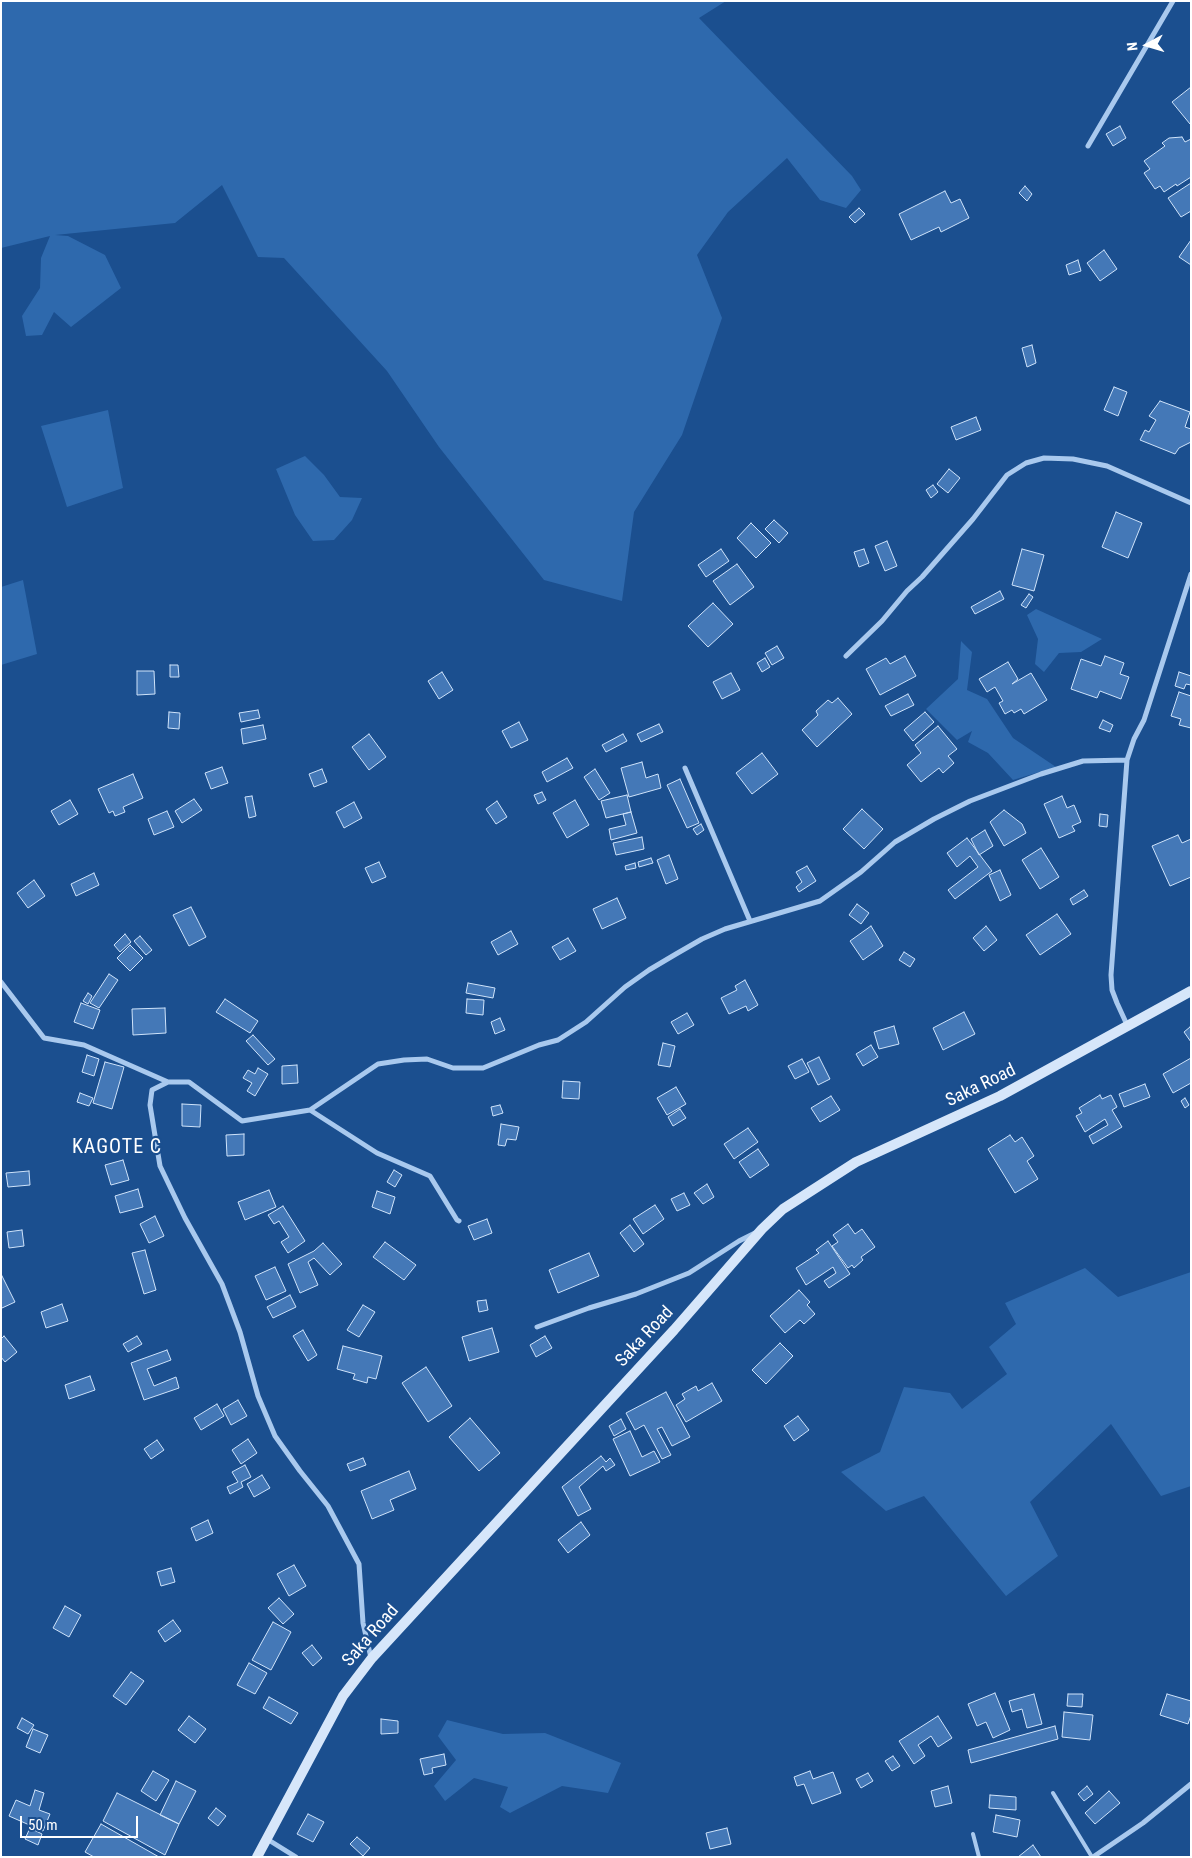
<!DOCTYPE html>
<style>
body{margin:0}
#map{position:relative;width:1192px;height:1858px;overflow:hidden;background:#1b4f8f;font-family:"Roboto Condensed",sans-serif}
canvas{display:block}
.frame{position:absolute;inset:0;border:2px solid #fff;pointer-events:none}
.north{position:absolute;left:1122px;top:20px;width:50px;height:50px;-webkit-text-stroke:4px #1b4f8f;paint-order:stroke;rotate:264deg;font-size:14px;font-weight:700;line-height:20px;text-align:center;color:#fff}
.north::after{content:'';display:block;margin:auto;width:18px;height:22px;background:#fff;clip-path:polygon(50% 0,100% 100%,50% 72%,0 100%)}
.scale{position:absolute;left:20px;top:1816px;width:118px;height:22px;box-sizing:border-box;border:2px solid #fff;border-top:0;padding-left:6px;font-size:15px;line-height:18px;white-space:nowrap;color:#fff;-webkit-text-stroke:4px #1b4f8f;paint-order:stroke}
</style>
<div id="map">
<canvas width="1192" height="1858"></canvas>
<div class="frame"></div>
<div class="north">N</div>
<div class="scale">50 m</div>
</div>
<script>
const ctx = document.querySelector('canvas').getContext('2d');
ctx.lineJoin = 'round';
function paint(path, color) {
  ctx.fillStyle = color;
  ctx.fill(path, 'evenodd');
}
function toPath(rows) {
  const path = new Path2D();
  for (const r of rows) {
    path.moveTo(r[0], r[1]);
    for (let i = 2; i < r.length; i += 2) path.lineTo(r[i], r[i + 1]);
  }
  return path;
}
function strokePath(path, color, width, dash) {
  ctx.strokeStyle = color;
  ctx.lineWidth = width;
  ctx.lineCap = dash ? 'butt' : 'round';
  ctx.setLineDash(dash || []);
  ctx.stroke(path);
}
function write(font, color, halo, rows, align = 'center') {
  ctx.font = font + ' "Roboto Condensed",sans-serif';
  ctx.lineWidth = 4.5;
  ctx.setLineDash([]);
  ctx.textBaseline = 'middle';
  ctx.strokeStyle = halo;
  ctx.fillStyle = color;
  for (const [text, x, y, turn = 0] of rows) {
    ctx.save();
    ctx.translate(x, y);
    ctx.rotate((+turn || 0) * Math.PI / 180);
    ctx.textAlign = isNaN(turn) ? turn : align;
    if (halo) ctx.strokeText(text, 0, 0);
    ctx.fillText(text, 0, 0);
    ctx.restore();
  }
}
paint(toPath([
 [1,1,726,1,699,18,852,176,861,190,846,208,820,200,787,158,728,212,697,255,722,318,682,435,634,512,622,601,544,580,439,447,387,371,284,258,258,257,222,185,175,223,55,235,68,236,105,255,121,288,71,327,54,312,42,335,26,336,22,316,40,288,41,258,50,236,1,248],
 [108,410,123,488,67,507,41,426],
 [305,456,324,475,340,497,362,498,352,520,334,540,313,541,295,515,276,469],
 [23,580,37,654,1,665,1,587],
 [1036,609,1102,639,1081,652,1059,653,1044,672,1035,664,1038,639,1027,615],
 [961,641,972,652,967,690,987,699,1013,738,1056,767,1013,780,988,753,968,742,972,731,957,740,926,709,958,679],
 [1085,1268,1118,1297,1191,1272,1191,1486,1161,1496,1111,1424,1030,1502,1058,1556,1006,1596,924,1496,886,1511,841,1472,880,1452,904,1387,950,1393,962,1409,1007,1374,989,1347,1016,1324,1005,1303],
 [447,1720,503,1734,545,1733,621,1763,608,1793,562,1786,510,1813,500,1807,508,1787,474,1778,445,1801,434,1786,456,1760,438,1736]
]), '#2e69ad');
const building = toPath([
 [1191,87,1191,123,1190,124,1172,102,1191,87],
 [1120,126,1126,138,1113,146,1106,134,1120,126],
 [1182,137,1185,142,1191,139,1191,177,1177,186,1176,184,1164,192,1160,186,1155,189,1144,173,1150,169,1144,161,1165,146,1162,143,1169,138,1182,137],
 [1191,183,1191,211,1181,217,1168,198,1191,183],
 [1025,186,1032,194,1027,201,1019,193,1025,186],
 [945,191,951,203,960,199,969,218,941,232,939,227,911,240,899,214,945,191],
 [859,208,865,214,855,223,849,217,859,208],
 [1191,240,1191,265,1179,257,1191,240],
 [1104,250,1117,269,1100,281,1087,263,1104,250],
 [1078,260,1081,271,1069,275,1066,265,1078,260],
 [1032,345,1036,363,1027,367,1022,348,1032,345],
 [1114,387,1127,392,1118,416,1104,410,1114,387],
 [1160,401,1190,412,1185,427,1191,429,1191,442,1179,448,1175,454,1140,440,1145,430,1149,432,1156,420,1149,416,1160,401],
 [976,417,981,430,956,440,951,427,976,417],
 [949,469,960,478,948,493,937,484,949,469],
 [933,485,938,492,931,498,926,490,933,485],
 [1116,512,1142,523,1128,558,1102,547,1116,512],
 [774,520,788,533,779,543,765,529,774,520],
 [751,523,771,543,756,558,737,538,751,523],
 [887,541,897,566,885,571,875,546,887,541],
 [721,549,729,561,706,577,698,565,721,549],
 [864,549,869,563,859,567,854,552,864,549],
 [1022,549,1044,555,1034,591,1012,585,1022,549],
 [737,564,754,587,730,605,713,581,737,564],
 [1000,591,1004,599,975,614,971,607,1000,591],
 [1029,594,1033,597,1026,608,1021,605,1029,594],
 [713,603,733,624,708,647,688,626,713,603],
 [777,646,784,658,772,665,765,653,777,646],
 [905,656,916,676,880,695,866,669,886,658,890,664,905,656],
 [1105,656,1124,663,1120,674,1129,677,1121,699,1100,691,1097,698,1071,689,1081,659,1101,666,1105,656],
 [765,658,770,667,762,672,757,663,765,658],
 [1008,662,1018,679,1012,684,1031,673,1047,700,1024,714,1021,709,1014,713,1012,710,1005,714,999,703,1003,701,995,687,987,692,979,679,1008,662],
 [170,665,178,665,179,677,170,677,170,665],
 [137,671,154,671,155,694,137,695,137,671],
 [442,672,453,690,439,699,428,681,442,672],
 [1179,672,1191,676,1191,685,1186,684,1184,689,1175,686,1179,672],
 [731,673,740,690,722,699,713,682,731,673],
 [1179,692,1191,696,1191,728,1179,725,1181,719,1171,716,1179,692],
 [908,694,914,705,891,716,885,706,908,694],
 [838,698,852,714,817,747,802,730,818,715,816,711,828,700,832,703,838,698],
 [258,710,260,718,241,722,239,713,258,710],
 [169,712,180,713,179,729,168,728,169,712],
 [925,712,934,722,913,741,904,730,925,712],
 [1103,720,1113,725,1110,732,1099,728,1103,720],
 [519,722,528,740,511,748,502,731,519,722],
 [659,724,663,732,641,742,637,734,659,724],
 [263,725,266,739,243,744,241,729,263,725],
 [938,726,957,749,948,756,954,763,943,773,939,768,921,782,907,765,921,753,915,745,938,726],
 [369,734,386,757,369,770,352,747,369,734],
 [623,734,627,741,606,752,602,745,623,734],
 [762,753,778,774,752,794,736,773,762,753],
 [567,758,573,768,547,782,542,772,567,758],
 [642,762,646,778,658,774,661,788,629,797,621,768,642,762],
 [222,767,228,783,211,789,205,773,222,767],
 [322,769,327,782,314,787,309,774,322,769],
 [595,769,610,793,599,800,584,777,595,769],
 [133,774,143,798,123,807,125,812,115,816,113,811,109,813,98,789,133,774],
 [680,779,699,823,687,828,667,785,680,779],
 [542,792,546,800,538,804,534,795,542,792],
 [627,795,631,812,606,818,601,801,627,795],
 [252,796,256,816,249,818,245,797,252,796],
 [1062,796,1067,808,1074,805,1081,822,1072,826,1075,831,1059,838,1044,804,1062,796],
 [194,799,202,810,182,823,175,811,194,799],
 [70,800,78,814,59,825,51,811,70,800],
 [575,800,589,825,567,838,553,813,575,800],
 [497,801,507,817,496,824,486,809,497,801],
 [354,802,362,818,344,828,336,812,354,802],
 [862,809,883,829,864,849,843,829,862,809],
 [1004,810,1022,824,1026,833,1004,846,990,822,1004,810],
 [167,811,174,827,154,835,148,819,167,811],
 [631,812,637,833,611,840,609,829,626,825,623,814,631,812],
 [1100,814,1108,815,1107,827,1099,826,1100,814],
 [701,824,704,830,697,835,693,829,701,824],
 [985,830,993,846,979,855,971,839,985,830],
 [1178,835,1182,843,1191,839,1191,877,1170,886,1152,846,1178,835],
 [642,837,644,849,616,855,613,843,642,837],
 [967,838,992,871,955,899,948,890,978,867,970,856,957,867,947,853,967,838],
 [1041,848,1059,877,1040,889,1022,860,1041,848],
 [669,855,678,879,666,884,657,860,669,855],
 [651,858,653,863,639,867,638,862,651,858],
 [379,862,386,877,372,883,365,868,379,862],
 [635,863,636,868,626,870,625,866,635,863],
 [807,866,816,881,799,892,796,887,802,882,796,872,807,866],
 [1000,870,1011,895,1000,901,989,875,1000,870],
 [94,873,99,885,76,896,71,884,94,873],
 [34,880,45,896,28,908,17,893,34,880],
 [1084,890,1088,896,1073,905,1070,899,1084,890],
 [617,898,626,918,602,929,593,909,617,898],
 [857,904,869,913,861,924,849,915,857,904],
 [191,907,206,937,189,946,173,915,191,907],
 [1057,914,1071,934,1040,955,1026,935,1057,914],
 [871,926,883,946,863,960,850,941,871,926],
 [986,926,997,940,984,951,973,938,986,926],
 [511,931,518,944,498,955,491,942,511,931],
 [125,934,131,942,120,952,114,945,125,934],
 [140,936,152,950,146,955,134,941,140,936],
 [568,938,576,951,560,960,552,947,568,938],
 [130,945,143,958,130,971,117,958,130,945],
 [904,952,915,959,910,967,899,960,904,952],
 [109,974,118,980,99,1008,90,1003,109,974],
 [745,980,758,1005,748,1011,746,1006,729,1014,721,998,737,990,735,986,745,980],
 [468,983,495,988,493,998,466,993,468,983],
 [88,993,92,996,88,1004,83,1001,88,993],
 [225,999,258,1021,250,1033,216,1012,225,999],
 [467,999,484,1000,483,1015,466,1013,467,999],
 [81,1003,100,1010,93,1029,74,1022,81,1003],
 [165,1008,166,1033,133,1035,132,1009,165,1008],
 [964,1012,975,1034,943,1050,933,1028,964,1012],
 [687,1013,694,1025,678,1034,671,1022,687,1013],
 [500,1018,505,1030,495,1034,491,1022,500,1018],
 [894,1026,899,1044,879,1049,874,1032,894,1026],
 [1190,1027,1191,1028,1191,1042,1184,1032,1190,1027],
 [253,1035,275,1059,268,1065,246,1041,253,1035],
 [663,1043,675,1046,670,1067,658,1065,663,1043],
 [871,1045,878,1057,863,1066,856,1054,871,1045],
 [87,1055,99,1059,94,1076,82,1072,87,1055],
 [819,1057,830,1079,818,1085,807,1063,819,1057],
 [1191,1058,1191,1083,1173,1093,1163,1074,1191,1058],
 [802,1059,809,1072,795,1079,788,1066,802,1059],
 [105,1062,124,1067,112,1109,93,1103,105,1062],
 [297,1065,298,1083,282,1084,282,1066,297,1065],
 [258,1068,268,1074,255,1096,247,1091,252,1083,243,1078,248,1070,255,1074,258,1068],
 [563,1081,580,1082,579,1099,562,1098,563,1081],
 [1145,1084,1150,1097,1124,1107,1119,1094,1145,1084],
 [676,1087,686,1104,667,1115,657,1098,676,1087],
 [80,1093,93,1098,89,1106,77,1102,80,1093],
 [1100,1095,1102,1099,1111,1095,1117,1107,1112,1110,1122,1127,1093,1144,1089,1136,1108,1125,1105,1119,1085,1132,1076,1116,1082,1113,1079,1108,1100,1095],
 [831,1096,840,1110,820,1122,811,1108,831,1096],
 [1185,1098,1189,1105,1185,1108,1181,1101,1185,1098],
 [182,1104,201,1105,200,1127,182,1126,182,1104],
 [500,1105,503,1113,493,1116,491,1107,500,1105],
 [680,1109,686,1118,673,1126,668,1117,680,1109],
 [501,1124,519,1127,516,1140,507,1139,505,1146,498,1145,501,1124],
 [748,1128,758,1142,734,1159,724,1144,748,1128],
 [244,1134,244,1155,227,1156,226,1135,244,1134],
 [1010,1135,1015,1142,1022,1137,1034,1156,1027,1161,1038,1179,1015,1193,988,1149,1010,1135],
 [758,1149,769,1165,750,1178,739,1162,758,1149],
 [123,1160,129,1180,111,1185,105,1165,123,1160],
 [394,1170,402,1175,395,1187,387,1182,394,1170],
 [29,1171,30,1185,8,1187,6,1173,29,1171],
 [707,1184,714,1197,703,1204,694,1193,707,1184],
 [138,1189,143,1207,120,1213,115,1196,138,1189],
 [269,1190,276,1207,245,1220,238,1202,269,1190],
 [377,1191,395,1197,390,1214,372,1207,377,1191],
 [684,1193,690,1205,677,1211,671,1199,684,1193],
 [655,1205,664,1219,643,1234,633,1219,655,1205],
 [283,1206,305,1241,288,1253,281,1242,289,1237,279,1221,274,1224,268,1215,283,1206],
 [155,1216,164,1236,149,1243,140,1224,155,1216],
 [487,1219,492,1233,474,1240,468,1226,487,1219],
 [848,1224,855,1234,862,1229,875,1247,861,1257,863,1260,854,1268,852,1265,848,1268,832,1246,838,1242,833,1235,848,1224],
 [630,1225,644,1244,634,1252,620,1233,630,1225],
 [22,1230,24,1246,9,1248,7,1232,22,1230],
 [828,1241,850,1274,829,1288,824,1281,836,1273,833,1267,806,1285,796,1268,819,1253,816,1250,828,1241],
 [385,1242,416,1265,404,1280,373,1257,385,1242],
 [323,1243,342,1264,330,1275,314,1258,308,1262,318,1285,300,1293,288,1264,314,1251,323,1243],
 [145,1250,156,1290,144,1294,132,1253,145,1250],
 [589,1253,599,1276,558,1293,549,1270,589,1253],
 [275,1267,286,1291,266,1300,255,1276,275,1267],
 [1,1274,15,1302,2,1308,1,1307,1,1274],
 [799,1290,810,1302,807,1305,815,1314,804,1324,800,1320,785,1333,770,1316,799,1290],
 [290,1295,296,1307,273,1318,267,1307,290,1295],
 [486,1300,488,1310,479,1312,477,1301,486,1300],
 [62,1304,68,1321,46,1328,41,1312,62,1304],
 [363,1305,375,1312,359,1337,347,1330,363,1305],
 [492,1328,499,1352,469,1361,462,1337,492,1328],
 [303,1330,317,1355,308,1361,293,1336,303,1330],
 [4,1336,17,1352,5,1362,1,1357,1,1339,4,1336],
 [137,1336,142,1344,128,1352,123,1344,137,1336],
 [545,1336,552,1348,536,1357,530,1345,545,1336],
 [780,1343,793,1356,766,1384,752,1370,780,1343],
 [343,1346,382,1356,376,1379,368,1377,367,1383,353,1379,355,1374,337,1369,343,1346],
 [167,1350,171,1360,147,1369,154,1386,176,1377,179,1388,144,1400,131,1363,167,1350],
 [426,1367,452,1406,428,1422,402,1383,426,1367],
 [90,1376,95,1390,69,1399,65,1385,90,1376],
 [712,1383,722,1401,686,1422,676,1405,685,1399,682,1394,696,1386,698,1391,712,1383],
 [666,1392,690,1437,672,1446,662,1427,657,1429,671,1455,662,1459,644,1425,635,1430,626,1413,666,1392],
 [238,1400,247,1416,231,1425,223,1409,238,1400],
 [217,1404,224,1416,201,1430,194,1418,217,1404],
 [798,1416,809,1430,794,1441,784,1426,798,1416],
 [470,1418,500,1453,479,1471,449,1437,470,1418],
 [621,1419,626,1429,614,1436,609,1426,621,1419],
 [630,1431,642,1457,654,1451,660,1462,630,1476,613,1439,630,1431],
 [248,1439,257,1453,241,1464,232,1450,248,1439],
 [157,1440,164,1450,151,1459,144,1449,157,1440],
 [601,1456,606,1462,610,1458,615,1465,606,1471,603,1466,579,1487,591,1509,578,1516,562,1487,601,1456],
 [363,1458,366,1465,350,1471,347,1464,363,1458],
 [245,1465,251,1477,241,1482,243,1487,230,1494,227,1487,238,1482,232,1472,245,1465],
 [409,1471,416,1489,390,1500,394,1510,372,1519,361,1491,409,1471],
 [262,1475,270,1488,254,1497,247,1484,262,1475],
 [208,1520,213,1533,196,1541,191,1528,208,1520],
 [581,1522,590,1535,568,1553,558,1540,581,1522],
 [294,1565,306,1586,289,1596,277,1574,294,1565],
 [171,1568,175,1582,161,1586,157,1572,171,1568],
 [279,1598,294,1614,283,1624,268,1608,279,1598],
 [65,1606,81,1615,69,1637,53,1628,65,1606],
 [173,1620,181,1631,165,1642,158,1631,173,1620],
 [273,1622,291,1632,271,1670,252,1660,273,1622],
 [312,1645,322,1658,313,1666,302,1653,312,1645],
 [249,1663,267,1673,255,1694,237,1685,249,1663],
 [131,1672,144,1681,126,1705,113,1696,131,1672],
 [995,1693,1010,1730,993,1738,986,1722,977,1726,968,1704,995,1693],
 [1034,1694,1042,1724,1027,1728,1022,1709,1012,1712,1009,1701,1034,1694],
 [1068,1694,1083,1694,1082,1707,1067,1706,1068,1694],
 [1167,1694,1191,1701,1191,1715,1188,1724,1160,1715,1167,1694],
 [269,1697,298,1713,291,1724,263,1708,269,1697],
 [1064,1712,1093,1715,1090,1740,1062,1737,1064,1712],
 [189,1716,206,1729,195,1743,178,1730,189,1716],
 [938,1716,952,1738,938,1747,931,1736,918,1745,925,1756,914,1764,899,1741,938,1716],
 [22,1718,34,1725,28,1734,17,1728,22,1718],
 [381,1719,398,1721,398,1733,381,1734,381,1719],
 [1055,1726,1058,1739,971,1763,968,1750,1055,1726],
 [33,1729,48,1735,40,1753,26,1747,33,1729],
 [444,1754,446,1765,432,1768,433,1773,424,1775,420,1759,444,1754],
 [893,1756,900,1766,892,1771,885,1761,893,1756],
 [153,1771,169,1780,156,1801,141,1791,153,1771],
 [810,1771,813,1779,833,1772,841,1793,812,1804,804,1784,797,1786,794,1777,810,1771],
 [868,1773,873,1781,861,1788,856,1779,868,1773],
 [176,1781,196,1791,179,1824,160,1815,176,1781],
 [948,1786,952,1803,935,1807,931,1791,948,1786],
 [1087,1786,1093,1794,1084,1801,1078,1794,1087,1786],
 [35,1790,44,1793,39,1810,50,1814,43,1831,9,1816,16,1800,30,1806,35,1790],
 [1109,1791,1120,1803,1095,1824,1085,1813,1109,1791],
 [117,1793,179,1824,165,1855,103,1821,117,1793],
 [990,1795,1016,1797,1016,1810,989,1808,990,1795],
 [216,1808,226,1816,218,1826,208,1818,216,1808],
 [308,1814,324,1822,313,1842,297,1834,308,1814],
 [996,1815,1020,1820,1017,1837,993,1832,996,1815],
 [101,1824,159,1857,94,1857,85,1852,101,1824],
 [30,1828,42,1834,38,1845,25,1839,30,1828],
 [727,1828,731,1844,710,1849,706,1833,727,1828],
 [357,1837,370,1848,363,1856,350,1844,357,1837],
 [1033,1845,1041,1857,1018,1857,1033,1845]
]);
paint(building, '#4478b7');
strokePath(building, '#cfe3fa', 1);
strokePath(toPath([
 [1053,1793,1092,1857],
 [973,1834,979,1857]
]), '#a9c9ee', 4);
strokePath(toPath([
 [1088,146,1173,1],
 [846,656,882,621,907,591,922,577,973,519,1007,475,1026,463,1044,458,1073,459,1107,466,1191,503],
 [685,768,750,921],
 [1,982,44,1038,84,1045,168,1082],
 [1128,1027,1117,1003,1112,990,1111,975,1127,760,1134,739,1144,720,1191,574],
 [310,1110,378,1064,404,1060,427,1059,453,1068,483,1068,539,1045,558,1040,586,1022,625,987,649,970,676,954,702,939,725,929,820,901,861,872,895,842,934,819,970,801,1041,774,1083,761,1127,760],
 [537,1327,589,1308,636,1294,689,1273,739,1241,755,1233],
 [371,1658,363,1623,359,1564,328,1506,300,1471,275,1436,258,1396,240,1332,222,1284,185,1218,160,1166,150,1105,152,1090,168,1082,189,1082,242,1121,310,1110,377,1153,430,1176,457,1220,459,1221],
 [267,1839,296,1857],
 [1093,1857,1143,1823,1191,1784]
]), '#a9c9ee', 5);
strokePath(toPath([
 [257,1857,343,1696,372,1658,674,1330,762,1229,783,1209,856,1162,1000,1096,1191,991]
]), '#d6e6fa', 10);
write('18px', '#fff', '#1b4f8f', [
 ["Saka Road",981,1086,-26],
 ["Saka Road",645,1337,-47],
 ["Saka Road",371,1636,-49]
]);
ctx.letterSpacing = '1px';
write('20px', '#fff', '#1b4f8f', [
 ["KAGOTE C",117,1148]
]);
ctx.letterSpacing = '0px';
</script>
